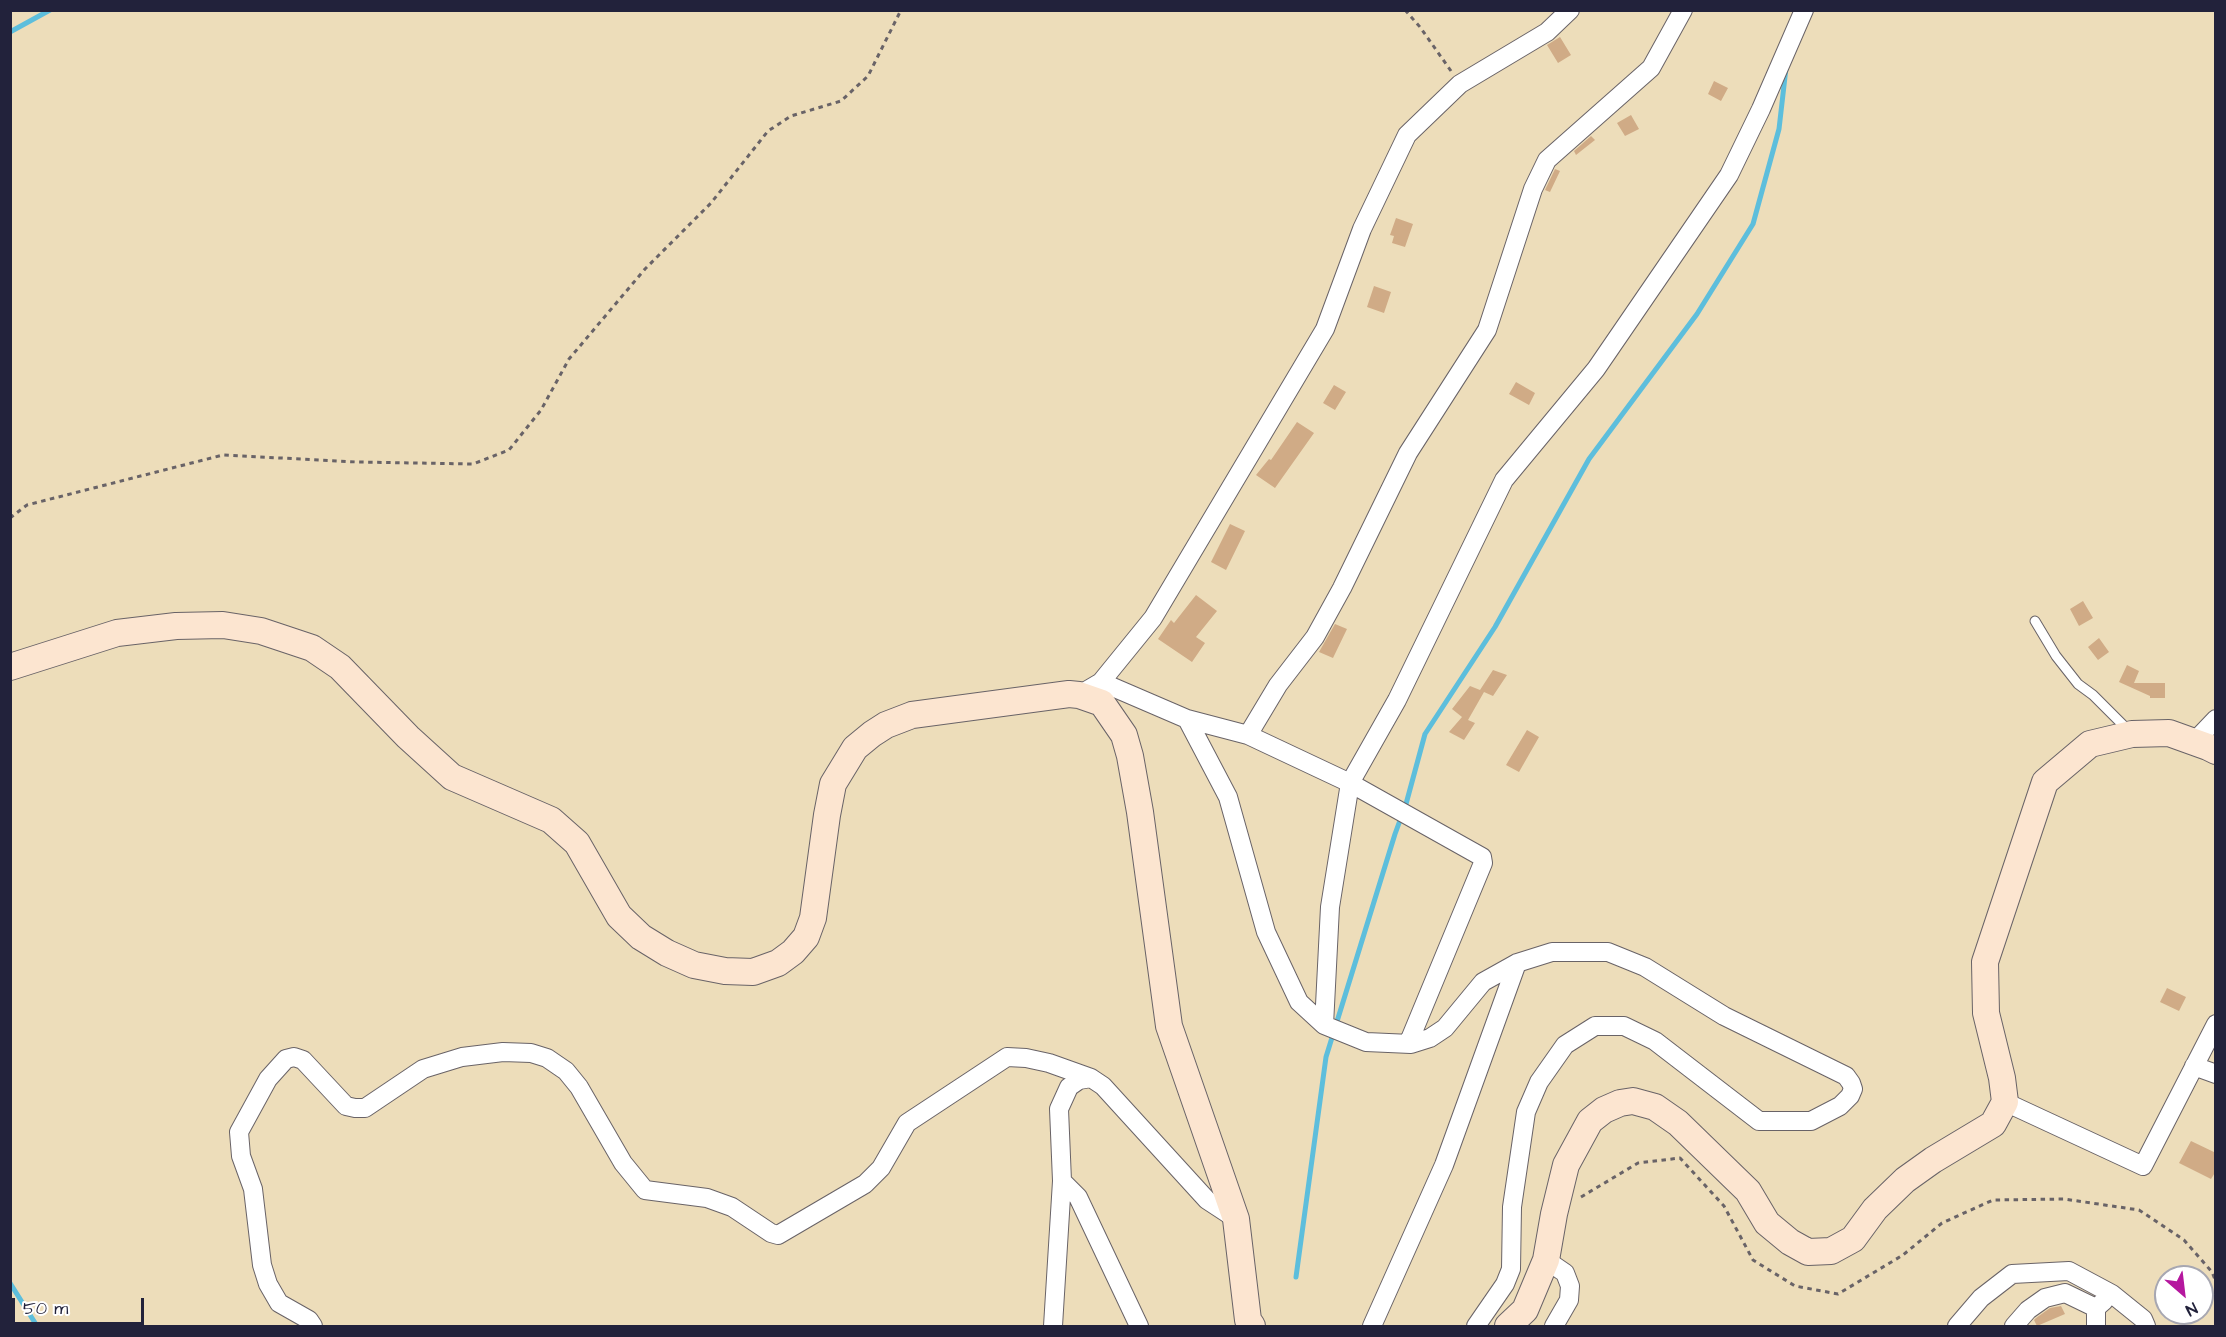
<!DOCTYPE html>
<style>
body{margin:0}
#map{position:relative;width:2226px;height:1337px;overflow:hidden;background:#edddba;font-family:"Architects Daughter",sans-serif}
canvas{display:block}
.frame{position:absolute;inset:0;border:12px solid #22223b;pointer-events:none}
.north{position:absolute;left:2154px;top:1265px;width:60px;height:60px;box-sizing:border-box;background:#fff;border:2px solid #a7a7b1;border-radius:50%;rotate:152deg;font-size:16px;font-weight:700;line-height:24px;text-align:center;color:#22223b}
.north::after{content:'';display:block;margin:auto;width:21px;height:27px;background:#b5179e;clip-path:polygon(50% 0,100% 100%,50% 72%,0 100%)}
.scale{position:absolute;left:12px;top:1298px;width:132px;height:27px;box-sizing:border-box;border:3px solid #22223b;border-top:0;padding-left:8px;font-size:18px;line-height:21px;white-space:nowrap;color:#22223b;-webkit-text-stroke:4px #fff;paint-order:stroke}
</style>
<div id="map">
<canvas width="2226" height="1337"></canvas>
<div class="frame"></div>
<div class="north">N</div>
<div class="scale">50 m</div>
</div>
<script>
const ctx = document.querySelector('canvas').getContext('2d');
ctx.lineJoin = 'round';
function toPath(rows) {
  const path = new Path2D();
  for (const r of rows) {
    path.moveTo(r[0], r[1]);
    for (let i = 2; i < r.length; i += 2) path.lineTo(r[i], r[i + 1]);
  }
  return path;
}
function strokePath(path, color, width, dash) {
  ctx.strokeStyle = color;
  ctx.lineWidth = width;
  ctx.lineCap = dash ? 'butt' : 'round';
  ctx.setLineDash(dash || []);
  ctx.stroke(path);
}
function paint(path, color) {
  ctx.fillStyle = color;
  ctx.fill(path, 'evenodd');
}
strokePath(toPath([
 [10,32,50,10],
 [1296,1277,1326,1057,1395,834,1406,804,1425,734,1495,627,1589,459,1697,314,1753,224,1779,129,1786,68],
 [10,1283,37,1326]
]), '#5dbedc', 5);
paint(toPath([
 [1560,37,1571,55,1558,63,1547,45],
 [1714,81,1728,88,1721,101,1708,94],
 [1631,115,1639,129,1625,136,1617,123],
 [1591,136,1595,140,1576,155,1574,151],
 [1555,169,1560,171,1550,192,1545,190],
 [1396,218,1413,224,1405,247,1392,243,1394,236,1390,235],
 [1374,286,1391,292,1384,313,1367,307],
 [1516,382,1535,393,1529,405,1509,394],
 [1334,385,1346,392,1335,410,1323,403],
 [1297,422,1314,433,1275,488,1256,475,1269,459,1271,460],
 [1230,524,1245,531,1226,570,1211,562],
 [1196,595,1217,611,1196,637,1205,643,1192,662,1158,639,1171,620,1174,623],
 [2083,601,2093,618,2079,626,2070,609],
 [1335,624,1347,629,1333,658,1319,652],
 [2099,638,2109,652,2098,660,2088,647],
 [2127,665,2139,671,2134,683,2165,683,2165,698,2150,698,2150,696,2119,682],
 [1493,670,1507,675,1493,696,1484,692,1468,720,1475,723,1464,740,1449,732,1462,717,1452,709,1470,686,1480,690],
 [1527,730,1539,737,1519,772,1506,765],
 [2167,988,2186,997,2179,1011,2160,1002],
 [2191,1141,2216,1153,2216,1171,2211,1179,2179,1163],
 [2061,1306,2065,1314,2037,1326,2034,1320,2036,1318,2050,1308]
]), '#d0ab86');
const lane = toPath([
 [2035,621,2056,656,2078,684,2093,695,2130,732]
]);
const street = toPath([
 [1101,682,1187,719,1248,735,1350,783,1482,857,1483,863,1408,1044],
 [1079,695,1101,682,1153,618,1325,329,1362,229,1407,135,1460,84,1547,32,1570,10],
 [1187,719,1228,797,1266,932,1299,1002,1324,1025,1366,1042,1411,1044,1430,1038,1445,1028,1483,982,1517,963,1552,952,1608,952,1645,967,1724,1016,1846,1076,1851,1083,1853,1089,1850,1096,1840,1106,1811,1121,1759,1121,1655,1041,1624,1026,1595,1026,1565,1045,1539,1082,1526,1112,1512,1207,1511,1269,1505,1284,1476,1326],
 [1248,735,1278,685,1315,637,1342,588,1408,453,1487,330,1533,189,1547,160,1651,68,1683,10],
 [2194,742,2216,719],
 [1324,1025,1330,907,1350,783,1397,700,1504,480,1596,369,1729,175,1761,109,1804,10],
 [2194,1066,2216,1074],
 [2005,1102,2143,1166,2216,1024],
 [1062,1181,1078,1197,1139,1326],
 [1546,1260,1565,1273,1570,1286,1569,1300,1554,1326],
 [313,1326,309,1320,279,1303,268,1284,262,1265,253,1189,241,1156,239,1132,268,1079,286,1059,294,1057,303,1060,346,1106,355,1108,365,1108,423,1069,462,1057,503,1052,531,1053,547,1058,566,1071,579,1087,623,1163,645,1190,707,1198,732,1207,771,1233,778,1235,865,1184,881,1168,907,1123,1007,1057,1026,1058,1049,1063,1091,1078,1103,1086,1207,1200,1236,1219],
 [1053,1326,1062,1181,1059,1109,1069,1087,1079,1080,1091,1078],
 [1372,1326,1444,1165,1517,963],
 [1957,1326,1981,1298,2012,1274,2069,1271,2112,1294,2143,1319,2146,1326],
 [2014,1326,2028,1310,2045,1298,2065,1293,2096,1308],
 [2096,1326,2096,1308,2104,1301]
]);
const secondary = toPath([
 [10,667,117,633,176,626,223,625,261,631,312,648,340,667,408,737,452,777,551,820,577,843,619,916,641,937,667,953,694,965,725,971,753,972,778,963,793,952,806,937,813,918,827,815,833,784,855,748,872,734,886,725,912,715,1069,694,1079,695,1102,703,1124,735,1130,756,1140,812,1169,1026,1236,1219,1248,1320,1252,1326],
 [1508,1326,1525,1310,1546,1260,1554,1214,1566,1165,1590,1121,1604,1110,1620,1103,1633,1101,1655,1107,1678,1123,1748,1191,1767,1223,1790,1242,1808,1252,1831,1251,1853,1239,1875,1209,1905,1180,1933,1160,1993,1124,2005,1102,2002,1078,1986,1013,1985,962,2045,782,2090,744,2132,734,2169,733,2208,747,2216,751]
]);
strokePath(lane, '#696367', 11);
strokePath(street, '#696367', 20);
strokePath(secondary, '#696367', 28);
strokePath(toPath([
 [1405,10,1420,27,1451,71],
 [10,518,27,505,223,455,357,462,473,464,509,450,541,410,569,359,645,269,711,203,768,131,791,116,841,101,868,76,901,10],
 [1581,1197,1638,1163,1680,1158,1724,1206,1753,1260,1795,1286,1838,1294,1903,1255,1942,1223,1993,1200,2064,1199,2139,1210,2184,1240,2212,1272,2216,1282]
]), '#696367', 3, [4.5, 4.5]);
strokePath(lane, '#fff', 9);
strokePath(street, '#fff', 18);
strokePath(secondary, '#fce5d0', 26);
</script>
